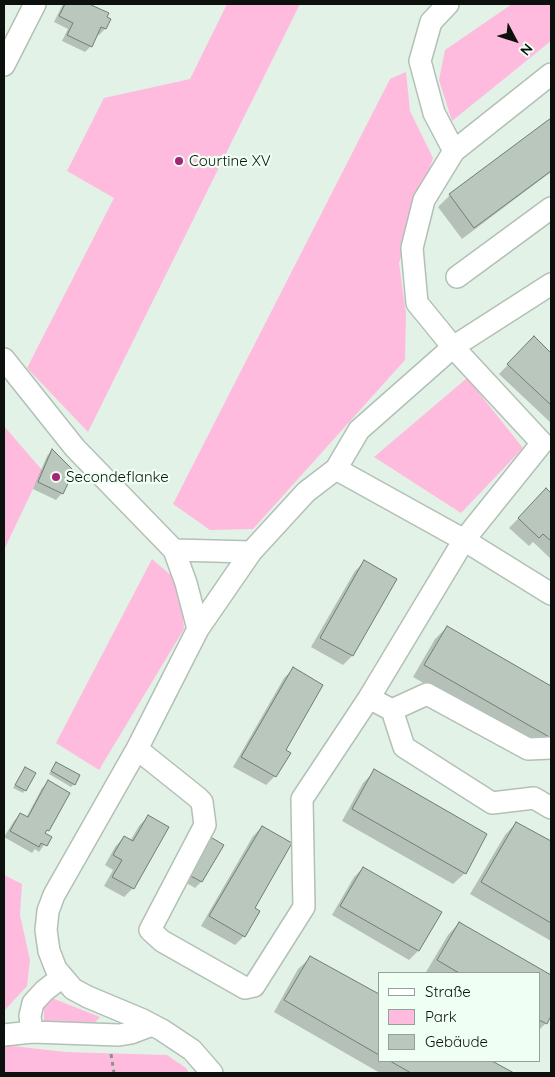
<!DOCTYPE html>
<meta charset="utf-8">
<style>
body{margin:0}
#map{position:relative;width:555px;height:1077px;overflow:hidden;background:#e3f2e7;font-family:Quicksand,sans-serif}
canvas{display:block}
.frame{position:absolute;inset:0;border:5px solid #0d110e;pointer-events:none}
.legend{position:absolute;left:378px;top:972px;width:162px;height:90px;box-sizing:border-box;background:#f0fff4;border:1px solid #95a098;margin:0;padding:6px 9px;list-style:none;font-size:15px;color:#0d110e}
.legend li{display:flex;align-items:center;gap:10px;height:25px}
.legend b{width:25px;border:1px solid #95a098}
.north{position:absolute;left:490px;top:15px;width:50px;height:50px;-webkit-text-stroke:4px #f0fff4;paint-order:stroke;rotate:130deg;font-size:14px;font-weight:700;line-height:20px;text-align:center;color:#0d110e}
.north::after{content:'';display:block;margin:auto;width:18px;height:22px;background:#0d110e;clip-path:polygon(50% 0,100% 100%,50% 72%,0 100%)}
</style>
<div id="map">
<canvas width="555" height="1077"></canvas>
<div class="frame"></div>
<ul class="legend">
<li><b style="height:6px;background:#fff"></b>Straße</li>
<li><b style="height:14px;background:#ffbbde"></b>Park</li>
<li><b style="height:14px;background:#b9c7bc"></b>Gebäude</li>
</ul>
<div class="north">N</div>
</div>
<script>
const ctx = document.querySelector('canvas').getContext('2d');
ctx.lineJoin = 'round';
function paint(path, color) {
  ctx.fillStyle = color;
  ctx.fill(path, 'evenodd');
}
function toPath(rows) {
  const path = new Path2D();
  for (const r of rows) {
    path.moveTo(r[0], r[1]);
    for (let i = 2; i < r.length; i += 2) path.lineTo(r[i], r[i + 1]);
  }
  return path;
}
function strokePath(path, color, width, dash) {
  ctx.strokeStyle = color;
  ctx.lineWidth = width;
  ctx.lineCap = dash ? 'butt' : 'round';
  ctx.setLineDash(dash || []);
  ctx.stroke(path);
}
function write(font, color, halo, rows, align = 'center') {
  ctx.font = font + ' Quicksand,sans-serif';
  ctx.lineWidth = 4.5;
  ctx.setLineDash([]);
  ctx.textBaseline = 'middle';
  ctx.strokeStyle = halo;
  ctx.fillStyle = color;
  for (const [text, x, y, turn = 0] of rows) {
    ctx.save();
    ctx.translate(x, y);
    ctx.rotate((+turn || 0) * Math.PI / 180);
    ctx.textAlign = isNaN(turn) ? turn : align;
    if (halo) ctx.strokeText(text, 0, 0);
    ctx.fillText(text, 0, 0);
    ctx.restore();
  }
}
paint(toPath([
 [227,4,300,4,88,432,27,368,114,198,67,171,104,98,190,79],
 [512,4,551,4,551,41,452,121,439,80,445,50],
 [406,72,410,111,433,158,399,263,406,314,405,360,253,529,210,530,173,504,390,79],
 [467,378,523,448,461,513,374,457],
 [4,426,42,470,4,550],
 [152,559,180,583,184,629,99,770,56,743],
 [4,875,22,884,20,915,30,960,27,986,4,1011],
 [52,998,100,1017,91,1027,44,1027,44,1004],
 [4,1045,65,1052,167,1055,186,1068,189,1073,4,1073]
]), '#ffbbde');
paint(toPath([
 [63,4,94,4,92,6,109,20,105,29,99,35,97,34,91,46,85,52,62,41,68,29,54,22],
 [551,119,551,172,462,239,438,207,450,195],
 [534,338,551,354,551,423,499,374],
 [52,450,62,493,56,500,33,489,47,456],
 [546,490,551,495,551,559,533,542,529,546,509,528],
 [364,562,396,580,352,656,343,665,311,647,355,571],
 [447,627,551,687,551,739,540,750,413,677,435,639],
 [293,669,284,750,275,776,266,785,233,767,284,678],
 [56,763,74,784,71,787,49,774],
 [25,769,25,790,23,793,13,788],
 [375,771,465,873,453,884,342,821,363,783],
 [49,782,48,830,44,834,50,837,39,852,35,849,32,853,4,837,14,821,20,814,26,818,42,788],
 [148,816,133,888,124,897,104,886,113,870,105,865,115,847,124,837,130,841,139,826],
 [516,823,551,844,551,941,470,894,505,835],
 [262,827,253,908,244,936,235,945,201,926,253,836],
 [222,845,201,882,195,888,180,879],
 [363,868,440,913,418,951,409,960,332,915,354,877],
 [459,923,551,977,551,1014,546,1023,539,1030,539,973,426,972,448,935],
 [310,958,379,997,379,1061,490,1061,512,1073,380,1073,274,1012,298,969]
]), '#0003');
const building = toPath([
 [65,4,89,4,109,13,107,17,111,19,106,29,101,27,92,47,67,35,73,23,59,16,65,4],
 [551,118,551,171,474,228,449,194,551,118],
 [534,336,551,353,551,405,507,364,534,336],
 [52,449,74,471,63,494,38,482,52,449],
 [546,488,551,493,551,541,543,534,539,538,518,518,546,488],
 [364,560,397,579,353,656,320,638,364,560],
 [447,626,551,686,551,738,424,665,447,626],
 [293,667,323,685,286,750,291,753,276,777,241,757,293,667],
 [56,762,80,775,75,785,51,771,56,762],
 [25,767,36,773,26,791,15,785,25,767],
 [374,769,487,834,466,874,352,809,374,769],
 [48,780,70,793,49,831,47,830,45,833,52,837,47,846,41,843,39,847,10,831,20,813,28,817,48,780],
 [148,815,169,827,134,889,112,877,122,860,113,855,124,836,133,841,148,815],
 [516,822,551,841,551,923,481,882,516,822],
 [262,826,292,843,255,908,260,911,245,937,209,916,262,826],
 [207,835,224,845,202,882,185,873,207,835],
 [363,867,442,912,419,951,340,906,363,867],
 [459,922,551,975,551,1016,547,1024,539,1020,539,973,459,973,437,960,459,922],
 [310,956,379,994,379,1055,284,1000,310,956],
 [390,1061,492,1061,514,1073,411,1073,390,1061]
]);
paint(building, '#b9c7bc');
strokePath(building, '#707d73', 1);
const minor = toPath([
 [448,4,431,22,420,61,434,113,454,151],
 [4,65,35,4],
 [457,277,551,208],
 [4,359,75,448,174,550,186,583,198,629,137,749,54,895,48,911,47,921,46,930,49,951,56,969,73,989,88,997,143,1020,162,1030,192,1050,212,1073],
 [336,469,359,430,453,347,551,284],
 [174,550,251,552,306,492,336,469,464,540,551,594],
 [198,629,251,552],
 [369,698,464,540,542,443,453,347,417,303,412,248,424,200,454,151,551,74],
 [392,710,427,694,528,749,551,748],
 [137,749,197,797,202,802,205,825,150,930,162,941,245,988,254,986,304,907,302,799,369,698,392,710,404,747,492,803,534,798,551,808],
 [32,1032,30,1016,33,1003,44,991,62,977],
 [4,1035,32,1032,119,1035,131,1033,152,1025]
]);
strokePath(minor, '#b2c0b5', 24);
strokePath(toPath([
 [111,1054,114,1073]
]), '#8a948c', 3, [4, 4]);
strokePath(minor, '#fff', 21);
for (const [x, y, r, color] of [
 [179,161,5,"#a42576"],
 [56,477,5,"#a42576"]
]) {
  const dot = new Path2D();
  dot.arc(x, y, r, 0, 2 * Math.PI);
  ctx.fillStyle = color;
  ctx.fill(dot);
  strokePath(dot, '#f0fff4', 2);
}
write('15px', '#0d110e', '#f0fff4', [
 ["Courtine XV",189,161],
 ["Secondeflanke",66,477]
], 'left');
</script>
